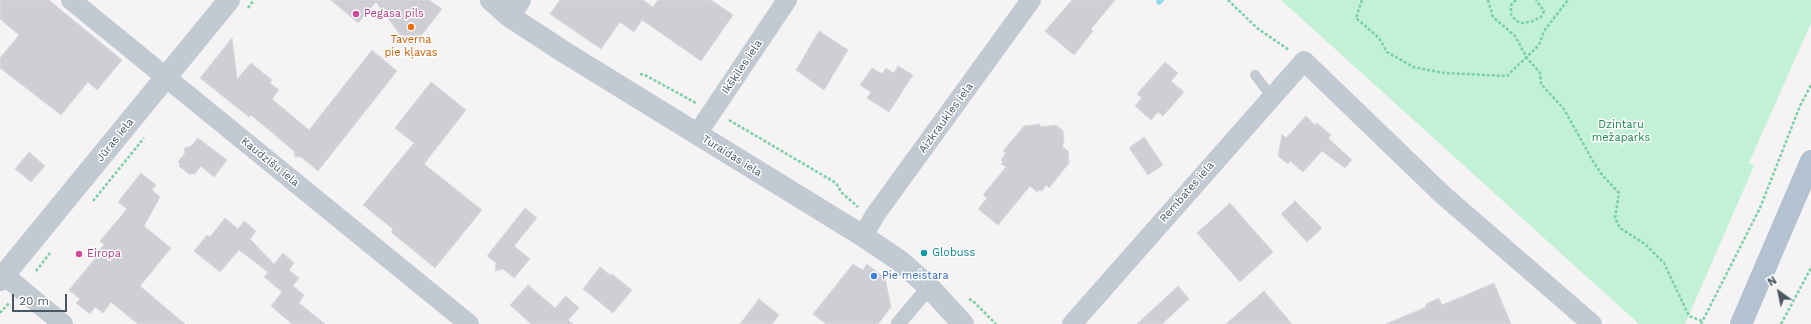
<!DOCTYPE html>
<meta charset="utf-8">
<style>
body{margin:0}
#map{position:relative;width:1811px;height:324px;overflow:hidden;background:#f5f3f3;font-family:"Work Sans",sans-serif}
canvas{display:block}
.north{position:absolute;left:1759px;top:272px;width:40px;height:40px;-webkit-text-stroke:3px #fff;paint-order:stroke;rotate:327deg;font-size:11px;font-weight:700;line-height:16px;text-align:center;color:#4a5661}
.north::after{content:'';display:block;margin:auto;width:14px;height:18px;background:#4a5661;clip-path:polygon(50% 0,100% 100%,50% 72%,0 100%)}
.scale{position:absolute;left:12px;top:294px;width:55px;height:18px;box-sizing:border-box;border:2px solid #4a5661;border-top:0;padding-left:5px;font-size:12px;line-height:14px;white-space:nowrap;color:#4a5661;-webkit-text-stroke:3px #fff;paint-order:stroke}
</style>
<div id="map">
<canvas width="1811" height="324"></canvas>
<div class="north">N</div>
<div class="scale">20 m</div>
</div>
<script>
const ctx = document.querySelector('canvas').getContext('2d');
ctx.lineJoin = 'round';
function paint(path, color) {
  ctx.fillStyle = color;
  ctx.fill(path, 'evenodd');
}
function toPath(rows) {
  const path = new Path2D();
  for (const r of rows) {
    path.moveTo(r[0], r[1]);
    for (let i = 2; i < r.length; i += 2) path.lineTo(r[i], r[i + 1]);
  }
  return path;
}
function strokePath(path, color, width, dash) {
  ctx.strokeStyle = color;
  ctx.lineWidth = width;
  ctx.lineCap = dash ? 'butt' : 'round';
  ctx.setLineDash(dash || []);
  ctx.stroke(path);
}
function write(font, color, halo, rows, align = 'center') {
  ctx.font = font + ' "Work Sans",sans-serif';
  ctx.lineWidth = 3;
  ctx.setLineDash([]);
  ctx.textBaseline = 'middle';
  ctx.strokeStyle = halo;
  ctx.fillStyle = color;
  for (const [text, x, y, turn = 0] of rows) {
    ctx.save();
    ctx.translate(x, y);
    ctx.rotate((+turn || 0) * Math.PI / 180);
    ctx.textAlign = isNaN(turn) ? turn : align;
    if (halo) ctx.strokeText(text, 0, 0);
    ctx.fillText(text, 0, 0);
    ctx.restore();
  }
}
paint(toPath([
 [1281,0,1811,0,1811,23,1749,163,1754,166,1685,324,1639,324]
]), '#c3f1d5');
strokePath(toPath([
 [1159,2,1161,0]
]), '#90daee', 5.5);
const building = toPath([
 [0,0,49,0,122,60,97,90,88,82,61,115,0,68,0,58,19,35,0,19,0,0],
 [331,0,429,0,442,9,414,45,401,36,376,2,358,23,331,0],
 [560,0,643,0,653,7,658,0,711,0,733,15,701,61,642,20,634,32,620,22,601,49,550,14,560,0],
 [1072,0,1115,0,1091,29,1093,31,1074,55,1045,31,1072,0],
 [819,31,848,50,824,90,796,70,819,31],
 [232,38,237,79,251,63,272,80,270,83,279,90,272,99,309,130,372,50,397,71,318,171,301,157,295,157,294,151,251,115,249,117,200,78,232,38],
 [1165,62,1178,73,1171,81,1184,92,1163,116,1158,112,1151,120,1135,106,1142,98,1137,94,1165,62],
 [898,66,913,75,889,112,867,98,871,92,860,85,872,68,882,74,886,68,894,73,898,66],
 [431,82,466,110,424,164,482,210,435,268,391,232,393,229,363,205,414,143,395,128,431,82],
 [1306,116,1315,125,1317,123,1331,135,1328,138,1352,160,1345,168,1322,151,1303,172,1290,161,1288,164,1278,156,1282,134,1286,138,1306,116],
 [1039,124,1041,127,1056,125,1063,131,1064,143,1062,146,1068,151,1069,163,1049,188,1046,185,1042,191,1039,190,1037,192,1030,186,998,225,978,209,987,198,983,195,1006,167,1001,164,1003,162,1001,160,1006,153,1003,151,1024,126,1039,124],
 [1144,137,1163,165,1148,175,1129,148,1144,137],
 [198,138,227,160,214,177,201,166,194,175,192,173,190,175,179,166,180,164,178,162,185,153,184,148,191,146,198,138],
 [29,152,45,166,31,182,15,169,29,152],
 [141,173,156,185,152,190,160,197,144,226,171,248,140,286,185,324,138,324,111,302,103,313,95,307,90,314,76,303,80,299,69,290,99,254,97,252,104,245,100,241,127,209,118,202,141,173],
 [1295,201,1322,228,1307,242,1281,214,1295,201],
 [1230,203,1273,252,1240,282,1197,233,1230,203],
 [525,208,537,218,514,246,530,259,514,278,503,269,495,271,496,263,487,256,525,208],
 [225,218,238,229,244,221,256,231,250,239,274,264,283,253,294,263,289,270,299,278,293,286,304,295,299,303,325,324,292,324,271,306,282,292,264,277,268,272,239,250,220,272,194,251,207,235,210,237,225,218],
 [853,264,863,270,867,264,885,278,891,307,878,324,826,324,813,314,853,264],
 [600,267,610,275,612,274,632,290,613,313,583,289,600,267],
 [1494,283,1511,324,1386,324,1426,307,1426,304,1439,298,1442,305,1494,283],
 [528,285,555,308,566,296,579,308,568,320,573,324,531,324,510,305,528,285],
 [1178,286,1189,299,1162,324,1137,324,1178,286],
 [1264,291,1292,324,1226,324,1264,291],
 [759,299,779,315,772,324,740,324,759,299]
]);
paint(building, '#cdcfd5');
strokePath(building, '#d7d9de', 1);
strokePath(toPath([
 [1228,0,1257,28,1289,50],
 [1362,0,1356,18,1379,38,1387,52,1413,67,1444,73,1507,76,1539,45,1544,31,1568,0],
 [1488,0,1493,17,1515,36,1527,58,1540,73,1541,84,1564,109,1594,163,1603,176,1619,193,1615,218,1620,228,1645,244,1664,263,1689,316,1702,321],
 [1516,0,1511,5,1511,14,1516,21,1523,23,1533,21,1541,17,1544,11,1536,0],
 [248,8,254,0],
 [640,74,645,75,696,103],
 [729,120,836,183,842,193,858,207],
 [93,201,144,138],
 [36,271,50,253],
 [969,299,973,301,996,324],
 [0,313,9,303],
 [1701,324,1760,208,1800,106,1811,85],
 [1781,324,1811,268]
]), '#7ad0a6', 2.5, [3, 2]);
strokePath(toPath([
 [1255,75,1271,96]
]), '#c1cad2', 10);
strokePath(toPath([
 [898,324,929,287]
]), '#c1cad2', 15);
strokePath(toPath([
 [71,0,469,324],
 [697,134,787,0],
 [863,236,875,215,1031,0],
 [4,275,63,324],
 [1072,324,1304,61,1443,195,1592,324]
]), '#c1cad2', 20);
strokePath(toPath([
 [491,0,509,16,564,52,863,236,900,261,929,287,963,324],
 [509,16,520,0],
 [0,280,229,0]
]), '#c1cad2', 22);
strokePath(toPath([
 [1741,324,1811,161]
]), '#b3c2d1', 22);
for (const [x, y, r, color] of [
 [356,14,4,"#d1479c"],
 [411,27,4,"#e8710a"],
 [924,253,4,"#0f9aa8"],
 [79,254,4,"#d1479c"],
 [874,276,4,"#3f7fe0"]
]) {
  const dot = new Path2D();
  dot.arc(x, y, r, 0, 2 * Math.PI);
  ctx.fillStyle = color;
  ctx.fill(dot);
  strokePath(dot, '#fff', 1.5);
}
write('11px', '#b23c85', '#fff', [
 ["Pegasa pils",364,14],
 ["Eiropa",87,254]
], 'left');
write('11px', '#c56008', '#fff', [
 ["Taverna",411,40],
 ["pie kļavas",411,53]
]);
write('11px', '#4a5661', '#fff', [
 ["Ikšķiles iela",742,67,-56],
 ["Aizkraukles iela",946,118,-54],
 ["Jūras iela",115,140,-51],
 ["Turaidas iela",732,156,32],
 ["Kaudzīšu iela",270,162,39],
 ["Rembates iela",1187,192,-49]
]);
write('11px', '#17864f', '#fff', [
 ["Dzintaru",1621,125],
 ["mežaparks",1621,138]
]);
write('11px', '#0d838f', '#fff', [
 ["Globuss",932,253]
], 'left');
write('11px', '#366cbe', '#fff', [
 ["Pie meistara",882,276]
], 'left');
</script>
